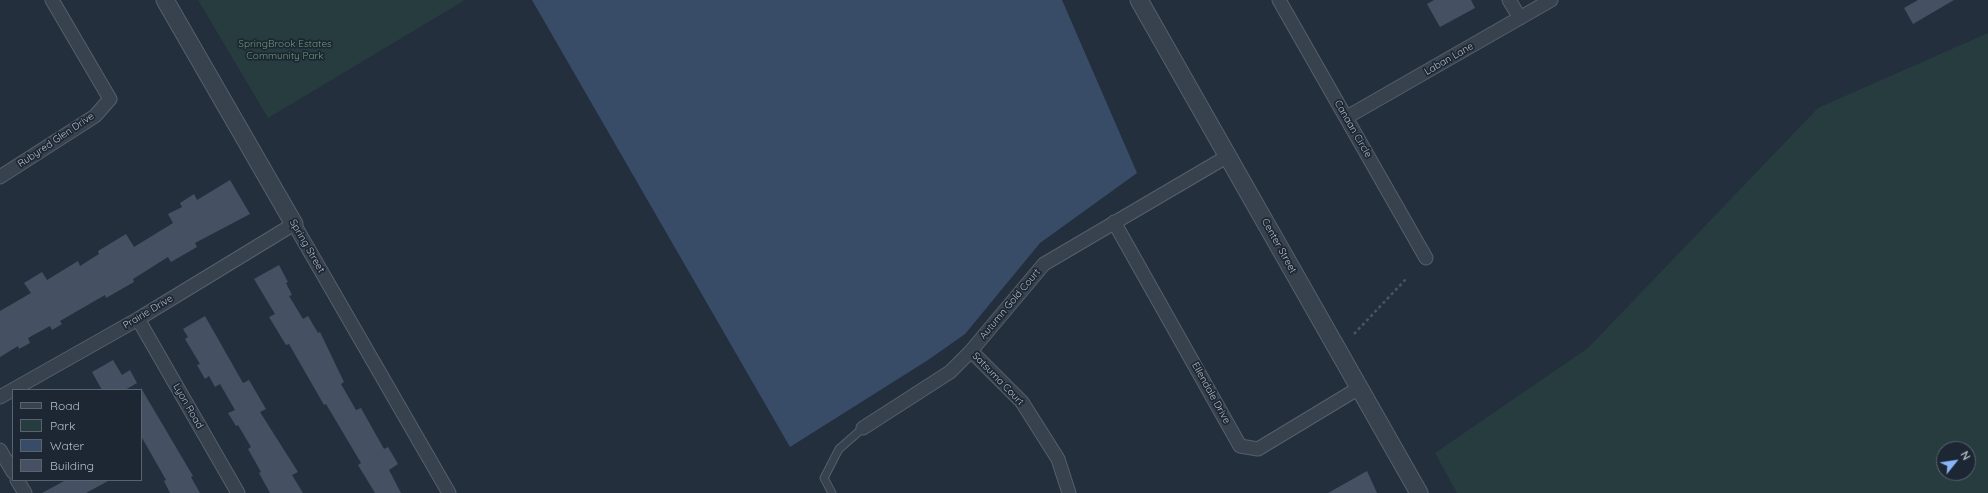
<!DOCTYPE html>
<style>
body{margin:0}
#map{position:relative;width:1988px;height:493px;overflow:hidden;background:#242f3e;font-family:Quicksand,sans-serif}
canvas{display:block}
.legend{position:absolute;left:12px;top:389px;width:130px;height:92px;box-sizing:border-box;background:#1d2633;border:1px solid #59626f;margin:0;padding:5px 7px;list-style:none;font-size:12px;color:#b4bcc9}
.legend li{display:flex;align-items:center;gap:8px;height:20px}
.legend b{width:20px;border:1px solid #59626f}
.north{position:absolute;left:1936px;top:441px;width:40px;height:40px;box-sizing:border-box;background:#1d2633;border:1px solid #59626f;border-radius:50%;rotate:60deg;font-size:11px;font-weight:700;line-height:16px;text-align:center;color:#b4bcc9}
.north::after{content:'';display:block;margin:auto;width:14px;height:18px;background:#8ab4f8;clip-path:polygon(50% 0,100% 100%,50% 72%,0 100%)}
</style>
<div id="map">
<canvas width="1988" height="493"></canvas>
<ul class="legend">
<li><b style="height:5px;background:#38414e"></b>Road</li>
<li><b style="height:11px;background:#263c3f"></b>Park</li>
<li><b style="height:11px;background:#394c67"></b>Water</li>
<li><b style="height:11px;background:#455162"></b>Building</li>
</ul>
<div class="north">N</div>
</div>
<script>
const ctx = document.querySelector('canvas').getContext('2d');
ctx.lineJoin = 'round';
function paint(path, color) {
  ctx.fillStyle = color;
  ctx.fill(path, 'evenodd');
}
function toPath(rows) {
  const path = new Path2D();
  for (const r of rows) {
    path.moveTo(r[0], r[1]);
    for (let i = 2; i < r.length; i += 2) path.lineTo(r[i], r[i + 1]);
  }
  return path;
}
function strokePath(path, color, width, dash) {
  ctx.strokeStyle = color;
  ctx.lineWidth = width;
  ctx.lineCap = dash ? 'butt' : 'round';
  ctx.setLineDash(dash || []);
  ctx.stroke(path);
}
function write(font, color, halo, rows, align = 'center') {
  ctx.font = font + ' Quicksand,sans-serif';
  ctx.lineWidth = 3.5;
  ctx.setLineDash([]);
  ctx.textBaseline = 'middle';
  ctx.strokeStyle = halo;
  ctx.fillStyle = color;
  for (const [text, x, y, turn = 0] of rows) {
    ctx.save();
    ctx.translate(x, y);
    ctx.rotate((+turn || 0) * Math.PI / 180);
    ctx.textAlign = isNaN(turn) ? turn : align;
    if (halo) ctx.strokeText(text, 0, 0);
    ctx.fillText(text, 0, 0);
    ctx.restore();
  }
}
paint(toPath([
 [198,0,465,0,268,118],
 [1988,33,1988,493,1457,493,1435,453,1588,348,1818,108],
 [1944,449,1968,449,1968,473,1944,473]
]), '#263c3f');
paint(toPath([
 [532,0,1062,0,1137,173,1040,243,965,334,928,360,790,447]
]), '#394c67');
paint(toPath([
 [1434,0,1471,0,1475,8,1440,27,1427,4],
 [1918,0,1954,0,1913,24,1904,8],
 [230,180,250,214,195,243,197,247,171,262,168,257,133,279,134,282,106,298,105,295,60,321,62,324,52,330,50,326,28,338,30,343,19,349,18,346,0,357,0,311,31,293,24,283,42,272,47,280,78,261,80,266,99,254,98,251,126,234,134,247,173,223,168,214,182,207,180,203,194,194,197,200],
 [279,265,288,282,286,283,292,295,289,296,303,319,308,316,318,333,320,332,344,382,341,384,356,410,361,408,384,449,388,447,398,464,389,470,401,493,375,493,358,465,361,463,326,404,324,405,289,344,286,345,269,317,275,314,254,279],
 [205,316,243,383,249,380,266,409,260,412,298,472,292,475,303,493,270,493,259,473,261,472,248,449,251,447,238,425,236,426,228,413,235,410,220,384,215,387,209,376,205,379,197,365,200,364,185,339,188,337,183,329],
 [113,360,122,375,130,370,137,383,125,390,102,390,92,372],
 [141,388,193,476,191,477,200,493,170,493,164,481,166,480,141,436],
 [1367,471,1377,493,1328,493],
 [66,480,110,480,86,493,42,493]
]), '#455162');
const service = toPath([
 [832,493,824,478,839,449,863,428]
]);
const minor = toPath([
 [1279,0,1426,258],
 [1509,0,1520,18],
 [1347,117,1551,0],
 [0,177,95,116,110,99,52,0],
 [1114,222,1240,446,1258,449,1359,388],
 [138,319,238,493],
 [971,351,1022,402,1058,459,1069,493],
 [0,397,138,319,294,224,449,493],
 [863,428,950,372,971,351,1044,264,1228,156],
 [0,450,13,472],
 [17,480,25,493]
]);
const tertiary = toPath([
 [165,0,294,224],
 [1139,0,1419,493]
]);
strokePath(service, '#565f6c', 9);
strokePath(minor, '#565f6c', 15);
strokePath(tertiary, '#565f6c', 19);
strokePath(toPath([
 [1354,334,1406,279]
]), '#44595c', 2.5, [3, 3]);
strokePath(service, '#38414e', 7);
strokePath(minor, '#38414e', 13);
strokePath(tertiary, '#38414e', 17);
write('10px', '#6b9a76', '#1d2633', [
 ["SpringBrook Estates",285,44],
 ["Community Park",285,56]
]);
write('10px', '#b4bcc9', '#1d2633', [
 ["Laban Lane",1449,59,-30],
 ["Canaan Circle",1353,129,60],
 ["Rubyred Glen Drive",56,140,-34],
 ["Spring Street",307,246,60],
 ["Center Street",1279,246,61],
 ["Autumn Gold Court",1010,304,-50],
 ["Prairie Drive",148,312,-31],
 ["Satsuma Court",998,379,46],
 ["Ellendale Drive",1211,393,61],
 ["Lyon Road",188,406,60]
]);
</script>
